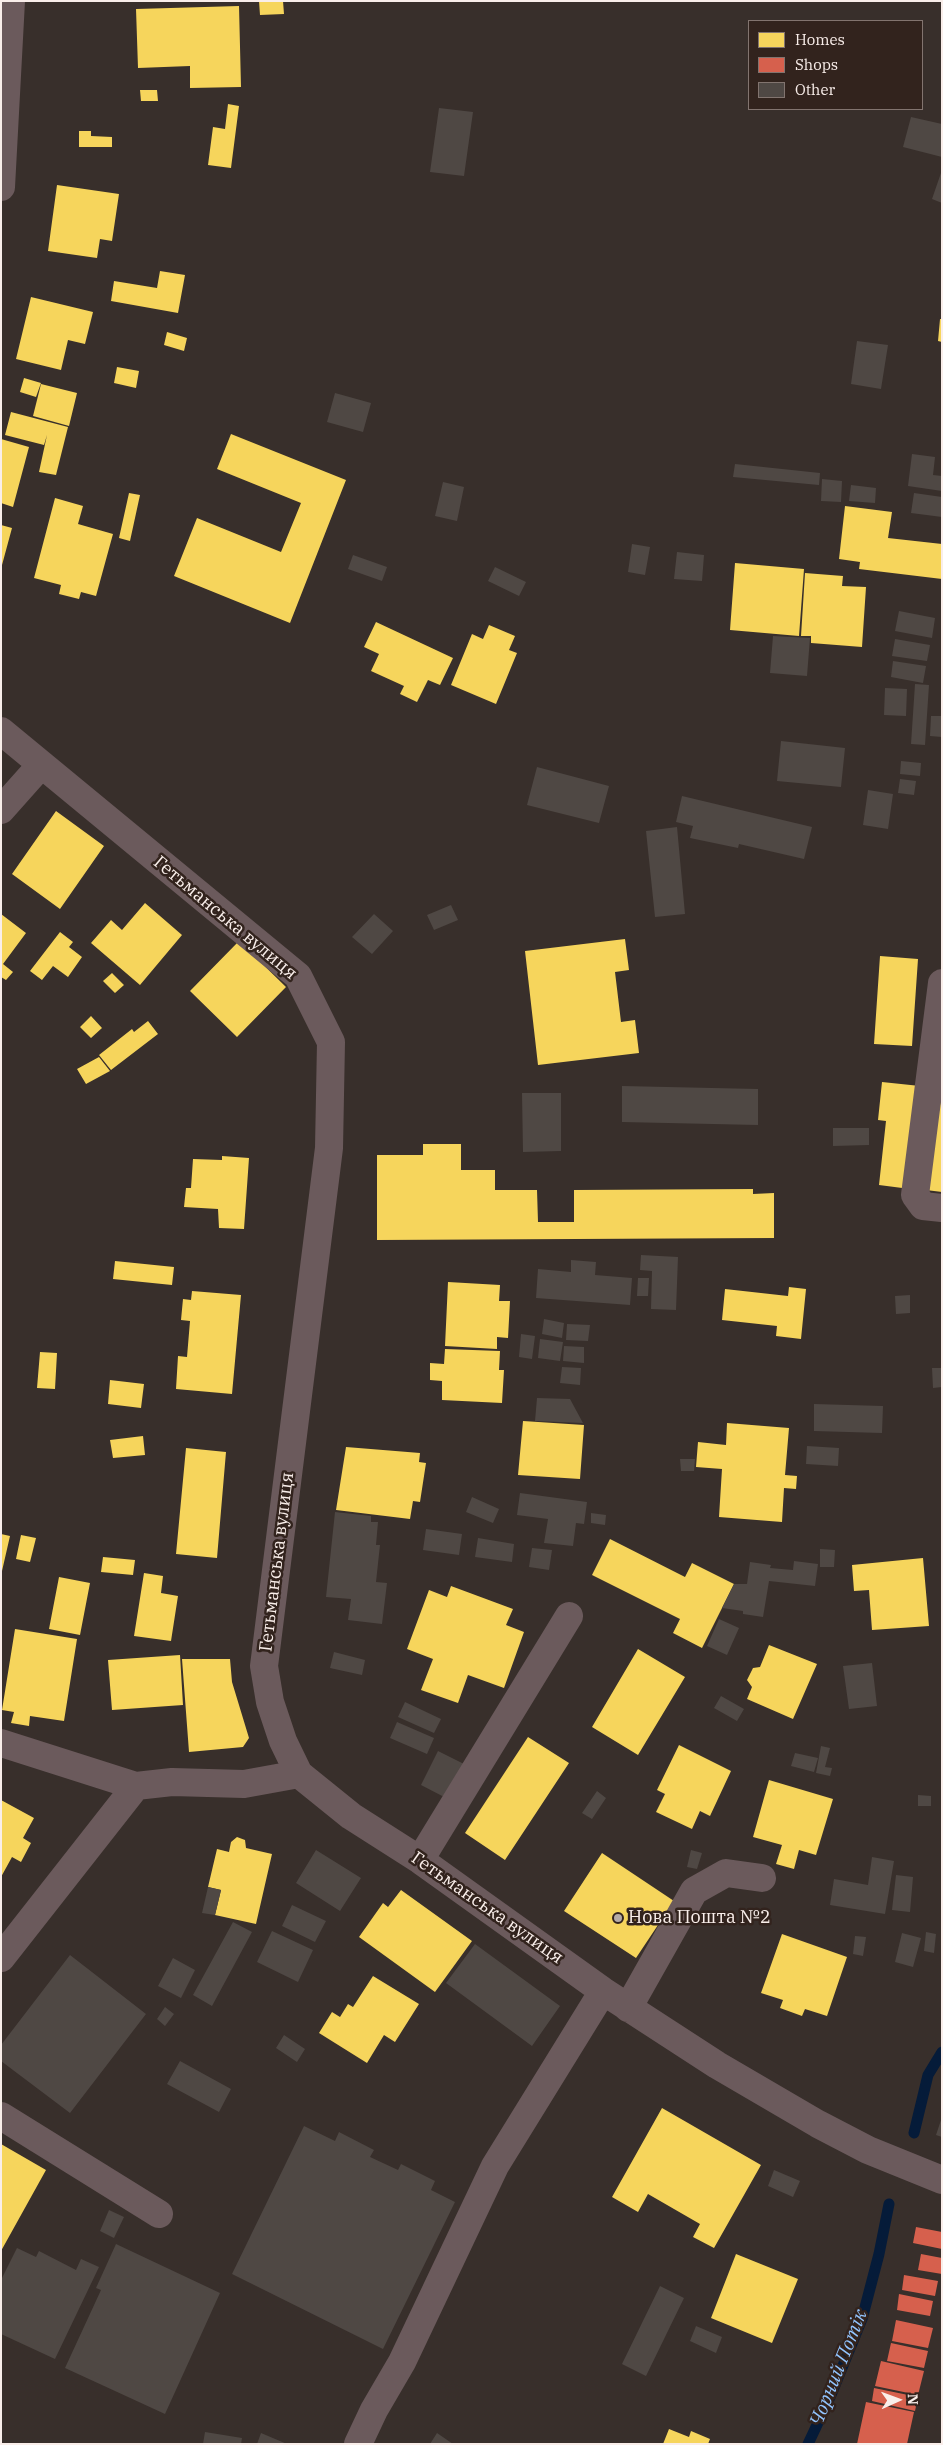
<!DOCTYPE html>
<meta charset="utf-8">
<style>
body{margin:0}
#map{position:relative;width:943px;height:2445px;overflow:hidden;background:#382f2b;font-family:"IBM Plex Serif",serif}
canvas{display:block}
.frame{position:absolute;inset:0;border:2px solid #f9eeea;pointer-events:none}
.legend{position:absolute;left:748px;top:20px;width:175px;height:90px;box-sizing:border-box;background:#32231d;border:1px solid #82746f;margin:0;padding:6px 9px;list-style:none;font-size:15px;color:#f9eeea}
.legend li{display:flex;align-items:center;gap:10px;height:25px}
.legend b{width:25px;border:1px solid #82746f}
.north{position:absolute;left:873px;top:2375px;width:50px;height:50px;-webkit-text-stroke:4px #32231d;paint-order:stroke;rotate:88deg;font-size:14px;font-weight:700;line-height:20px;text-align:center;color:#f9eeea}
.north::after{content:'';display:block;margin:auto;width:18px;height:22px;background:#f9eeea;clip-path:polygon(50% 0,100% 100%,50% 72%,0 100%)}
</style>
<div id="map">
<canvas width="943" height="2445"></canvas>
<div class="frame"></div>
<ul class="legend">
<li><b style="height:14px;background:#f6d55c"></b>Homes</li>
<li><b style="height:14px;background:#d6604d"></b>Shops</li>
<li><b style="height:14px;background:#4f4844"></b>Other</li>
</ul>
<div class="north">N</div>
</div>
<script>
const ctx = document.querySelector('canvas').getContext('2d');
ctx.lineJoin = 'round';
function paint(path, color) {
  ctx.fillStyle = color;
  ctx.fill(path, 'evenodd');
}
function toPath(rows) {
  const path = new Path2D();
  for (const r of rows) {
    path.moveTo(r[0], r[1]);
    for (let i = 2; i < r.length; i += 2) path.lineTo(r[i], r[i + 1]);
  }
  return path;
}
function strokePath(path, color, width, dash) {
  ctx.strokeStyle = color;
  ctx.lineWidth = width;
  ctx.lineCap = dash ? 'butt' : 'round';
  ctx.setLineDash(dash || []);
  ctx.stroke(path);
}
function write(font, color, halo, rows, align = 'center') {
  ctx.font = font + ' "IBM Plex Serif",serif';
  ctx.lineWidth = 5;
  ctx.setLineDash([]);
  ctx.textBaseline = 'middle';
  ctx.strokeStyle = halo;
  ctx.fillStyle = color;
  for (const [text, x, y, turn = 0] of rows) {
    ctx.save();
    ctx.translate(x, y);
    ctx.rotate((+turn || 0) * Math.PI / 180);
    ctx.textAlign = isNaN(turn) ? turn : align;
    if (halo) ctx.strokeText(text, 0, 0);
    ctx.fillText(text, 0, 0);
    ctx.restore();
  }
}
paint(toPath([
 [259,1,283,1,284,14,260,15],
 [239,6,241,87,190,88,190,66,138,68,136,9],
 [140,90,157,90,158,101,141,101],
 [228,104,239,106,231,168,208,165,213,127,225,129],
 [79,131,91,131,91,136,112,137,112,147,79,147],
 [57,185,119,194,112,241,100,239,97,258,48,251],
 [160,271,185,275,178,313,111,301,114,281,157,288],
 [31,297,93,312,85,344,68,340,61,370,16,359],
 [940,319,942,319,942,342,938,341],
 [167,332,187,338,184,351,164,345],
 [117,367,139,371,136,388,114,383],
 [24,378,41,383,36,397,20,392],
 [41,384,77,393,69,426,33,416],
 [11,412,68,427,56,475,39,472,47,435,44,445,5,435],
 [231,434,346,480,290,623,174,576,197,518,281,552,301,503,217,469],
 [1,439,29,447,13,507,1,503],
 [129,493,140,495,130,541,119,538],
 [55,498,83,506,78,524,113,534,96,596,81,592,79,599,59,594,61,585,34,578],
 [845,506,892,512,888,538,942,544,942,579,859,569,860,562,839,559],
 [1,525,12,528,2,565,1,565],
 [735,563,804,569,799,636,730,630],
 [805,573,843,576,842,586,866,587,862,647,811,643,811,636,801,636],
 [376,622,453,658,440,685,428,680,417,702,400,694,404,686,371,671,379,654,364,647],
 [489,625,515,636,509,650,517,653,496,704,451,685,472,634,483,639],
 [56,811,104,846,60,909,12,874],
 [145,903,182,935,140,985,91,943,111,920,122,930],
 [1,914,26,933,3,964,13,972,6,980,1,977],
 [60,932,73,942,69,947,82,957,68,977,53,966,42,980,30,971],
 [625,939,629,970,615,972,621,1022,635,1020,639,1053,538,1065,525,951],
 [239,941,286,987,237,1037,190,991],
 [880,956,918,959,912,1046,874,1044],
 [112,973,124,985,115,993,103,981],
 [91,1016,102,1028,91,1038,80,1027],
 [148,1021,158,1034,111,1070,99,1055,132,1029,134,1032],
 [99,1057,110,1071,86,1084,77,1069],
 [882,1082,920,1086,910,1189,879,1185,886,1121,878,1120],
 [942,1093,942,1192,926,1190],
 [423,1144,461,1144,461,1170,495,1170,495,1190,537,1190,538,1222,574,1222,574,1190,753,1189,753,1194,774,1193,774,1238,377,1240,377,1155,423,1155],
 [222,1156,249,1158,244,1229,219,1228,218,1209,184,1207,186,1188,191,1188,193,1159,222,1160],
 [115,1261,174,1267,172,1285,113,1279],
 [448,1282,500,1285,499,1301,510,1301,508,1338,497,1337,497,1349,445,1346],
 [789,1287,806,1289,801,1339,776,1336,777,1326,722,1320,725,1289,788,1296],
 [192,1291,241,1295,232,1394,176,1389,178,1356,187,1357,190,1321,181,1320,183,1299,191,1300],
 [445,1349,500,1351,499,1370,504,1370,502,1403,442,1400,442,1381,430,1380,430,1363,444,1364],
 [40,1352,57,1353,55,1389,37,1388],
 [110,1380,144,1384,141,1408,108,1404],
 [523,1421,584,1425,580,1479,518,1475],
 [727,1423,789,1428,785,1475,797,1476,796,1489,784,1488,782,1522,719,1517,722,1469,696,1467,698,1442,726,1445],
 [143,1436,145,1455,113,1458,110,1440],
 [346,1447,420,1453,419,1462,426,1463,420,1502,413,1501,410,1519,336,1510],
 [186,1448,226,1452,217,1558,176,1554],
 [1,1534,10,1536,2,1571,1,1571],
 [21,1535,36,1538,30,1562,16,1559],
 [610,1539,685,1577,692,1563,734,1584,702,1648,673,1633,680,1619,592,1575],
 [103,1557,135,1560,133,1575,101,1572],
 [923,1558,929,1626,872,1630,869,1590,854,1591,852,1565],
 [144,1573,163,1576,161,1593,178,1596,171,1641,134,1636],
 [59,1577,90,1583,80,1635,49,1629],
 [451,1586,513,1609,506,1625,524,1632,504,1688,468,1675,458,1703,421,1690,433,1659,407,1649,429,1590,447,1597],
 [15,1629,77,1639,64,1721,30,1716,29,1726,11,1723,14,1712,2,1710],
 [769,1645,817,1664,793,1719,747,1699,752,1687,747,1680,753,1668,760,1667],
 [638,1649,685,1677,638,1755,592,1727],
 [180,1655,183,1705,112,1710,108,1660],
 [182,1659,230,1659,232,1682,249,1738,243,1747,189,1752],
 [528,1737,569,1763,505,1860,465,1833],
 [679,1745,731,1771,710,1816,700,1811,692,1829,656,1812,665,1794,657,1790],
 [769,1780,833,1799,816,1855,799,1850,794,1869,776,1864,782,1845,753,1837],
 [1,1800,34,1818,23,1838,31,1843,21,1862,12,1857,1,1877],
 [237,1837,245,1840,246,1848,272,1854,256,1924,215,1915,221,1890,208,1887,217,1849,229,1852,231,1842],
 [602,1853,674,1901,636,1958,564,1911],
 [401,1890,472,1941,435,1992,359,1937,383,1903,388,1907],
 [782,1934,847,1957,827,2016,805,2009,802,2016,780,2008,783,2000,761,1993],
 [373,1976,419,2004,395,2042,384,2035,367,2063,319,2033,332,2012,340,2017,348,2004,353,2007],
 [662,2108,761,2165,714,2248,693,2237,700,2224,648,2194,638,2212,612,2197],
 [1,2144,46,2170,1,2251],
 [736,2254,798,2279,772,2343,711,2318],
 [669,2429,689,2437,691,2431,710,2439,708,2444,663,2444]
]), '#f6d55c');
paint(toPath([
 [916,2227,942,2232,942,2249,913,2243],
 [921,2254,942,2258,942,2274,918,2270],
 [904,2275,938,2281,935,2296,902,2290],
 [899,2294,933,2301,930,2316,897,2310],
 [896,2320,933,2328,928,2348,892,2341],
 [891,2343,928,2351,924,2368,887,2361],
 [881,2361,924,2371,918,2395,875,2386],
 [874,2388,918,2397,915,2411,872,2401],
 [866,2402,914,2412,907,2444,857,2444]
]), '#d6604d');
strokePath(toPath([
 [914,2133,928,2075,942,2052],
 [808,2444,831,2395,862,2319,879,2254,889,2204]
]), '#051b39', 11);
paint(toPath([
 [439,108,473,112,464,176,430,172],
 [911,117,942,124,942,157,903,147],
 [942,170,942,203,932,199],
 [857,341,888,345,881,389,851,384],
 [335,393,371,403,363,432,327,422],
 [912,454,935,457,933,475,942,476,942,491,908,486],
 [735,464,820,473,819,485,733,477],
 [822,479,842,481,841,502,821,501],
 [443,482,464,487,457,521,435,516],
 [851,485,876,488,875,503,849,501],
 [914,493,942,497,942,517,911,513],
 [632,544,650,547,645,575,628,572],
 [677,552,704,555,702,581,674,579],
 [353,555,387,567,382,581,348,569],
 [495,567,526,582,519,596,488,581],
 [899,611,935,618,932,638,895,631],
 [773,636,810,638,807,676,770,673],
 [895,639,930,645,927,661,892,656],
 [893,661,926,666,923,683,891,677],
 [915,684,929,685,925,745,911,744],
 [885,688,907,689,906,716,884,715],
 [931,716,942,716,942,737,930,736],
 [781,741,845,748,841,787,777,781],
 [901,761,921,763,920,776,900,774],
 [537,767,609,786,599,823,527,805],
 [900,779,916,781,914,795,898,793],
 [868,790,893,794,888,829,863,825],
 [682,796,812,827,804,859,739,844,738,848,690,838,693,826,676,822],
 [677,827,685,914,655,917,646,831],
 [451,905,458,920,434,930,427,915],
 [374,914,393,931,372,954,352,937],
 [622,1086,758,1089,758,1125,622,1122],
 [522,1093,561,1093,561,1151,523,1152],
 [833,1128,869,1128,869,1145,833,1146],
 [641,1255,678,1257,676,1310,651,1309,652,1271,640,1270],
 [571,1260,596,1262,595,1275,632,1278,630,1305,536,1298,538,1269,571,1272],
 [638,1278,649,1278,648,1296,637,1296],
 [910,1295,910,1313,896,1314,895,1296],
 [544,1319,564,1323,562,1338,542,1334],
 [567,1324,590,1325,588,1341,566,1340],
 [521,1334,535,1336,532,1359,519,1357],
 [540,1339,563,1342,560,1361,538,1358],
 [564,1346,584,1347,584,1363,563,1361],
 [562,1367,581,1368,580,1385,560,1383],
 [932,1368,942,1368,942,1387,933,1388],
 [537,1398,570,1399,583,1423,535,1421],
 [814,1404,883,1406,882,1433,814,1431],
 [807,1446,839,1448,838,1466,806,1464],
 [680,1459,695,1459,694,1471,681,1471],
 [520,1493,587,1502,584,1524,576,1523,573,1546,544,1543,548,1519,517,1515],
 [472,1497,499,1509,493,1523,466,1512],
 [335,1512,371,1516,371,1522,378,1522,376,1545,380,1545,376,1582,387,1583,382,1624,348,1620,351,1599,326,1597],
 [591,1513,606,1515,605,1525,591,1523],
 [426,1529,462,1534,459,1555,423,1550],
 [478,1538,514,1544,512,1562,475,1557],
 [532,1548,552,1550,549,1570,529,1567],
 [820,1549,835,1550,834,1567,820,1567],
 [794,1561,818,1564,815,1586,769,1581,763,1617,743,1614,743,1611,722,1608,734,1584,747,1584,750,1562,771,1565,770,1568,793,1570],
 [719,1619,739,1628,727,1655,707,1646],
 [334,1652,365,1660,362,1675,330,1668],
 [872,1663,877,1706,849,1709,843,1666],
 [721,1696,744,1709,737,1721,714,1708],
 [405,1702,441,1719,434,1733,398,1717],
 [397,1722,434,1738,427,1754,390,1738],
 [821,1746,830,1748,825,1767,832,1768,830,1776,816,1773],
 [438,1751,466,1765,448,1799,421,1785],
 [795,1753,818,1758,814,1772,791,1766],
 [597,1791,606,1798,592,1819,582,1813],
 [918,1795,931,1796,931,1806,918,1806],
 [316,1850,361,1878,340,1911,296,1883],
 [691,1850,702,1853,697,1869,687,1867],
 [872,1857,894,1861,885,1914,830,1905,834,1879,868,1885],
 [896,1875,913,1877,910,1912,892,1910],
 [208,1887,221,1890,215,1915,202,1913],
 [292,1905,326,1921,315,1942,282,1926],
 [233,1922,252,1932,212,2006,193,1995],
 [272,1931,313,1950,298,1982,257,1962],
 [926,1932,936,1934,934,1953,924,1951],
 [902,1933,921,1938,913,1967,895,1962],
 [855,1936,866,1937,863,1956,853,1954],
 [475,1944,560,2006,532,2046,446,1983],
 [70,1955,146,2014,70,2113,1,2061,1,2045],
 [173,1958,195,1970,181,1998,158,1986],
 [165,2007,174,2014,165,2026,157,2019],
 [284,2035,305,2049,297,2062,276,2048],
 [180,2061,231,2089,219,2112,167,2084],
 [942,2117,942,2137,936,2135],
 [304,2126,335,2141,339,2132,374,2150,370,2157,398,2170,401,2164,435,2181,431,2190,455,2202,383,2349,232,2274],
 [774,2170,800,2181,793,2197,768,2186],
 [109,2210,124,2217,114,2238,100,2231],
 [116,2244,220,2293,165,2414,65,2368,101,2290,96,2288],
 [17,2248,36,2257,39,2251,76,2270,81,2259,99,2267,55,2359,1,2334,1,2280],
 [660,2286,684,2298,646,2376,622,2364],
 [696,2326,722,2337,716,2353,690,2341],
 [205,2432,242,2438,241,2444,203,2444],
 [261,2433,287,2444,257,2444],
 [437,2433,453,2444,430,2444]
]), '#4f4844');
strokePath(toPath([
 [1,187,11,1],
 [1,731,298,976,331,1042,329,1148,264,1666,270,1702,283,1741,299,1774,351,1816,420,1860,603,1991,717,2065,818,2124,868,2150,942,2180],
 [1,810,41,765],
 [942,983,915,1195,923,1206,942,1208],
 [1,1743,136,1786,172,1782,244,1784,299,1774],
 [420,1860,569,1616],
 [1,1958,136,1786],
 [628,2008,694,1891,726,1873,762,1878],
 [1,2116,159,2214],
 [358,2444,374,2410,402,2362,495,2166,603,1991]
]), '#6b5a5c', 28);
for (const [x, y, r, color] of [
 [618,1918,5,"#b5aba7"]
]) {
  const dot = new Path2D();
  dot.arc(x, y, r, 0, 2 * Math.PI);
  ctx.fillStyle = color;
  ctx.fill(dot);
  strokePath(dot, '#32231d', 2);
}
write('18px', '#f9eeea', '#32231d', [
 ["Гетьманська вулиця",225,918,40],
 ["Гетьманська вулиця",277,1562,-83],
 ["Гетьманська вулиця",487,1908,35]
]);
write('18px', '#f9eeea', '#32231d', [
 ["Нова Пошта №2",628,1918]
], 'left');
write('italic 19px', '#92c4fe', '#32231d', [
 ["Чорний Потік",839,2368,-68]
]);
</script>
